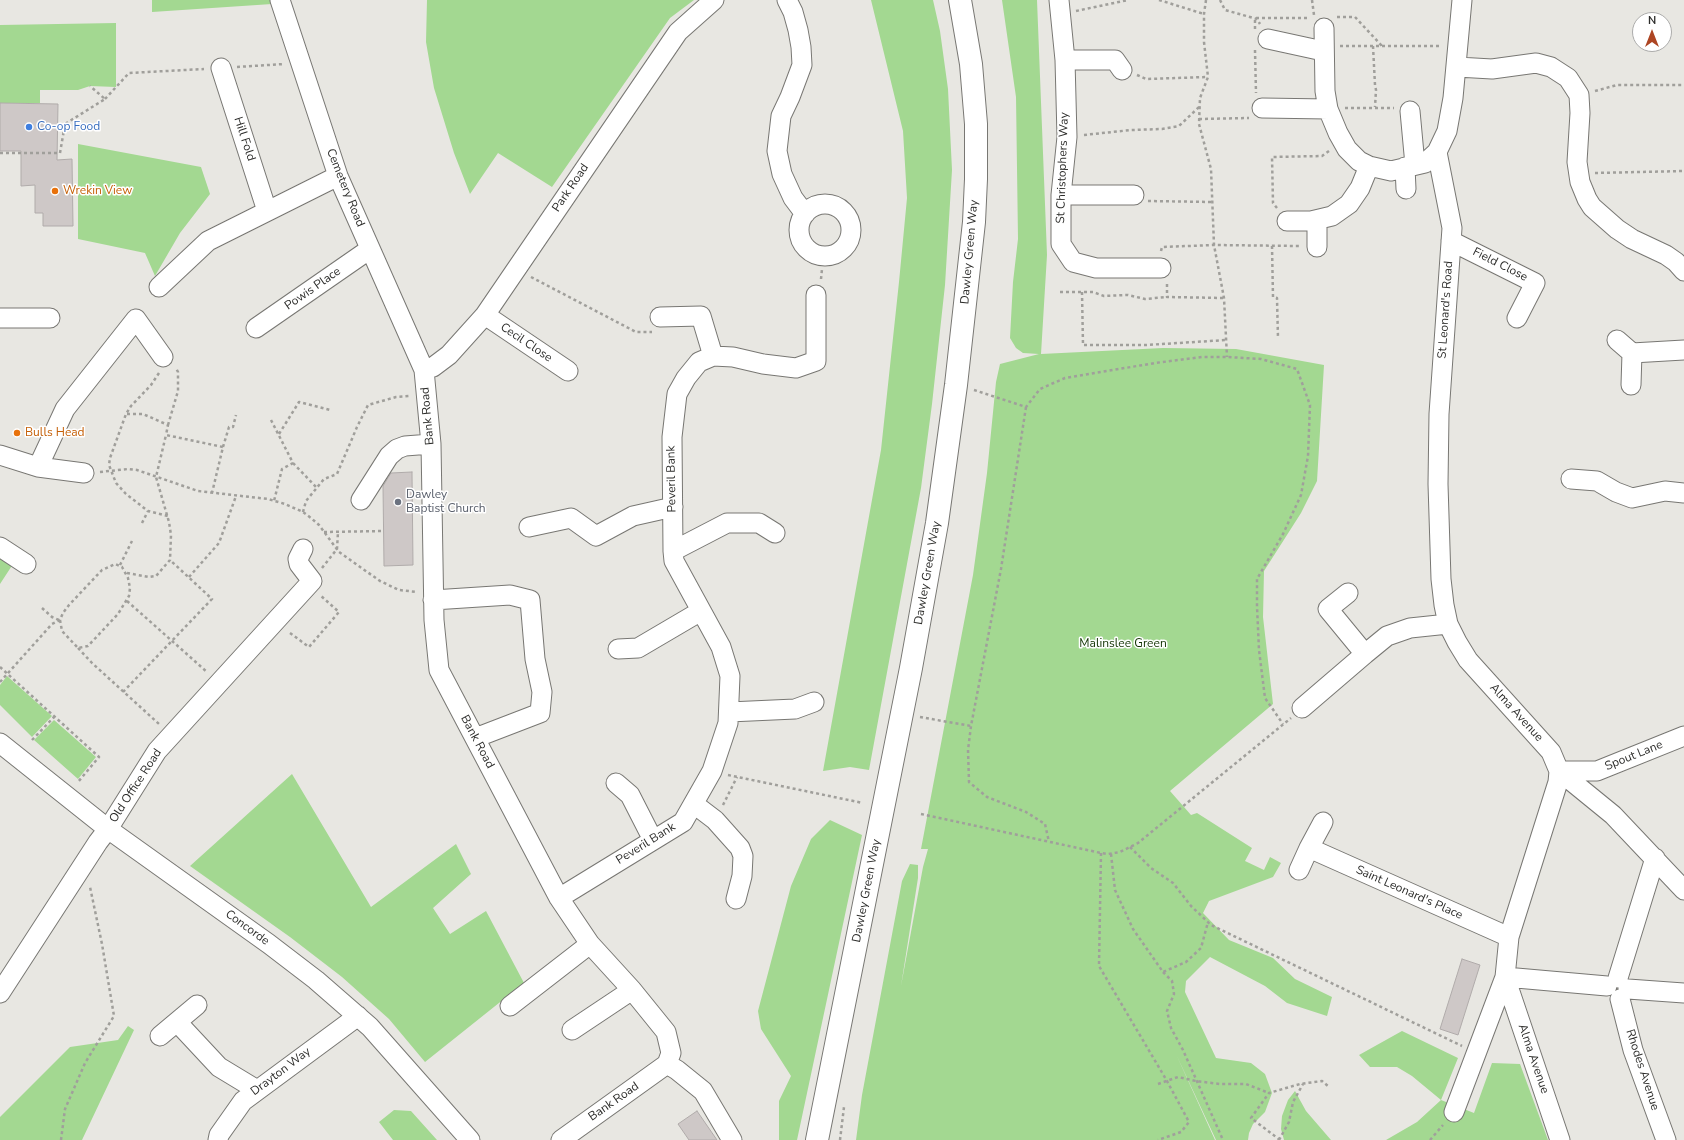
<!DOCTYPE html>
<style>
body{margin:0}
#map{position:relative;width:1684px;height:1140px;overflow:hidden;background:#e8e7e2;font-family:"Nunito Sans",sans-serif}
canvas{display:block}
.north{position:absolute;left:1632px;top:12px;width:40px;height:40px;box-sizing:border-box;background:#fff;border:1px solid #ababaa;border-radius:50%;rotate:0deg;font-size:11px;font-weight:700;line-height:16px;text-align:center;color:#2d2d2b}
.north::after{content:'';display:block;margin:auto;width:14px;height:18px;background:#ad4523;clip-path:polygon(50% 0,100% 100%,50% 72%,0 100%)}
</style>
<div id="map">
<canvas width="1684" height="1140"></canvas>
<div class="north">N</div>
</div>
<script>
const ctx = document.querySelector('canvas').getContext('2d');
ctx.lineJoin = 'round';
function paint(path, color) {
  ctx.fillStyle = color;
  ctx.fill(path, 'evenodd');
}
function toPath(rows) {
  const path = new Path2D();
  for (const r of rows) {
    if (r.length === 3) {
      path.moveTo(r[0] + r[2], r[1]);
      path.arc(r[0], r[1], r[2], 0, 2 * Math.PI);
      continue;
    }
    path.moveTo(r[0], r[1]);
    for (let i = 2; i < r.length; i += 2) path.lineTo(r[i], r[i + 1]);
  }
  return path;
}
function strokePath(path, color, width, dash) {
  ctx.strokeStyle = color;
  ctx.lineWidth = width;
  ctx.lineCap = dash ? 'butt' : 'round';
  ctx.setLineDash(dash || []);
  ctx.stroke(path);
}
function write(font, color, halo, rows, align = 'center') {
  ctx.font = font + ' "Nunito Sans",sans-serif';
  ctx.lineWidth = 3;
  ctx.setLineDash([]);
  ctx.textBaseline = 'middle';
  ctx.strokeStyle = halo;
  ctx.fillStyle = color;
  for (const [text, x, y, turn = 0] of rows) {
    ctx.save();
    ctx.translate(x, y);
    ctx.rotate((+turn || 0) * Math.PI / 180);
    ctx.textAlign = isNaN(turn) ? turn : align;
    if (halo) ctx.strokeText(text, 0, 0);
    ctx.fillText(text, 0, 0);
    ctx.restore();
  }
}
paint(toPath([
 [152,0,271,0,272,4,152,12],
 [427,0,694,0,670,18,552,187,498,153,470,194,454,153,434,88,426,42],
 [871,0,933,0,940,31,948,89,952,170,945,285,932,404,921,488,869,770,850,767,823,771,881,450,899,282,907,198,903,131],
 [1002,0,1037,0,1047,255,1041,354,1163,348,1236,349,1324,365,1317,481,1301,513,1264,571,1263,617,1273,704,1170,791,1191,815,1197,813,1252,848,1245,861,1264,870,1270,857,1281,863,1273,877,1209,901,1203,913,1229,940,1273,958,1295,979,1332,997,1327,1016,1287,1003,1265,986,1210,957,1186,981,1185,992,1216,1058,1251,1063,1265,1074,1272,1093,1265,1112,1253,1124,1249,1133,1248,1140,1216,1140,1176,1054,1215,1140,856,1140,862,1095,902,881,910,864,918,865,918,878,901,986,923,867,928,849,921,849,973,575,987,473,996,382,1000,364,1039,354,1023,353,1016,348,1010,338,1013,282,1018,239,1016,97],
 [116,23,116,87,90,86,78,90,40,90,40,103,0,103,0,25],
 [78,144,201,167,210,194,180,233,155,276,145,253,78,239],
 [0,553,15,561,0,584],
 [7,676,52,716,32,737,0,705,0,685],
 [54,720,96,757,78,779,34,740],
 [292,774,371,907,456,844,471,874,433,908,450,934,486,911,524,983,425,1062,389,1019,342,977,290,937,190,866],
 [830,820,862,835,797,1140,779,1140,779,1101,791,1076,761,1029,758,1011,791,886,811,839],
 [128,1026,134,1030,82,1140,0,1140,0,1117,70,1047,118,1040],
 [1402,1031,1458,1058,1441,1100,1474,1113,1492,1063,1520,1064,1548,1140,1386,1140,1417,1122,1441,1100,1412,1076,1397,1067,1370,1067,1359,1055],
 [1295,1091,1306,1111,1331,1140,1284,1140,1281,1129,1282,1116,1288,1100],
 [394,1110,411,1111,437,1140,393,1140,379,1122]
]), '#a3d891');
const building = toPath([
 [0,103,58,104,57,160,72,159,73,226,43,226,43,213,35,213,35,185,21,186,21,151,0,151,0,103],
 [412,472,413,565,384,566,383,486,391,473,412,472],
 [1462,959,1480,965,1458,1035,1440,1029,1462,959],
 [697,1111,717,1140,689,1140,678,1124,697,1111]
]);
paint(building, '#cec8c7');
strokePath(building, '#b0abaa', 1);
const minor = toPath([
 [280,0,338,176,424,370,431,444,434,620,439,670,559,898,590,944,632,990,666,1032,671,1053,667,1064,561,1140],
 [787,0,793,12,798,30,801,47,802,65,790,97,781,116,777,151,782,174,793,198,805,214],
 [1059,0,1065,60,1067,137,1061,195,1061,244,1073,262,1096,268,1161,268],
 [1324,28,1325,91,1328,109,1338,133,1347,149,1359,161,1369,166,1391,171,1425,163,1437,152],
 [1268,39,1323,51],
 [1065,60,1115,60,1122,70],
 [1457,67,1492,69,1536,63,1551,67,1568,78,1579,95,1580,113,1577,162,1580,182,1587,199,1592,207,1617,229,1632,239,1666,255,1676,262,1684,271],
 [221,68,267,211],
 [1262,108,1328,109],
 [1410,111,1415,165],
 [1405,167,1406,189],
 [1061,195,1134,195],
 [825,230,26],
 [1317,220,1317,247],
 [1287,221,1311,221,1332,216,1349,204,1360,188,1369,166],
 [1451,241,1535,283,1517,318],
 [159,287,208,241,338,176],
 [485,315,568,371],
 [660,317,701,316,713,356],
 [0,318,50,318],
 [256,328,370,249],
 [1617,340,1632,353,1631,385],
 [1632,353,1684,350],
 [424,370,433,367,449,355,485,315,678,32,714,0],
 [0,455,38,467,84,473],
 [38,467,65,409,136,319,163,357],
 [1571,479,1597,481,1616,492,1632,498,1665,491,1684,493],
 [361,500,389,456,397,449,405,446,431,444],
 [529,527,571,518,596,536,633,516,673,507],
 [0,547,26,564],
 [673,551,727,523,759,523,775,533],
 [1348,593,1328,609,1365,654],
 [433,600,510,595,530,600,535,659,542,692,540,713,475,738],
 [1448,624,1444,605,1441,579,1438,484,1439,414,1452,228,1437,152,1447,131,1453,98,1462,0],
 [618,649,638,648,701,611],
 [1302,708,1365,654,1387,636,1410,628,1448,624,1457,642,1468,660,1551,752,1559,771,1558,782,1509,937,1505,977,1560,1140],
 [729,712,795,709,814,702],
 [0,743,108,829,269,944,316,980,370,1027,470,1140],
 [1559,771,1613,815,1684,890],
 [1559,771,1597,771,1684,736],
 [616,783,630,795,653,840],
 [694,804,715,820,740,848,743,856,742,876,736,899],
 [1309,848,1509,937],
 [1299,870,1309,848,1323,822],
 [559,898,683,822,712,771,728,723,730,676,721,647,674,561,673,551,672,437,677,394,686,378,699,362,713,356,733,357,763,364,796,368,816,361,816,295],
 [1618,978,1655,858],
 [1628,989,1684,993],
 [0,993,98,842,108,829,157,751,312,581,299,564,298,559,303,549],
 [1620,999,1633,1050,1666,1140],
 [510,1006,590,944],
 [177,1022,219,1067,257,1090],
 [572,1030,632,990],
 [160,1036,197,1005],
 [667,1064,677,1070,703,1091,732,1140],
 [1454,1112,1505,977,1607,986],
 [218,1140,219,1135,243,1101,358,1016]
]);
const major = toPath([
 [817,1140,911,668,937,523,956,385,974,222,976,179,976,124,971,64,960,0]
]);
strokePath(minor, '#787773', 21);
strokePath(major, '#787773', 24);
strokePath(toPath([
 [1159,0,1204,14],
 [1206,0,1204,14,1204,42,1208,77,1200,98,1199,124,1211,169,1214,245,1224,298,1227,357],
 [1220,0,1225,10,1257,19,1260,24],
 [1312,0,1314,15],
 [1076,11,1128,0],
 [1337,17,1355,17,1382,46],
 [1255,29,1255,18,1310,18],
 [1340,46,1441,46],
 [1373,46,1375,85,1376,90,1375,107],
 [1255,50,1256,93],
 [237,67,284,64],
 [1137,75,1146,79,1207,77],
 [1595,91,1617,85,1684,85],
 [105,99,129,73,204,69],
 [1345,108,1394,108],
 [1199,119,1249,118],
 [1084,135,1131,130,1162,129,1179,126,1199,107],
 [0,153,60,153,65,124,105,99,90,86],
 [1595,173,1684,171],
 [1148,201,1212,202],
 [1277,208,1273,203,1272,157,1322,156,1329,151],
 [1272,246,1273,297,1277,298,1278,338],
 [1161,251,1162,247,1214,245,1300,246],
 [531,277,636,332,652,332],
 [821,279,822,269],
 [1167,284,1167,297,1224,298],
 [1060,292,1093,292,1104,296,1128,295,1145,299,1167,297],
 [1082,292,1083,345,1146,345,1226,340],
 [159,373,151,385,131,406,126,414,110,458,109,465,116,483,126,494,148,511,168,516],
 [974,390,1026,407,1040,389,1065,378,1155,363,1202,357,1227,357,1261,359,1297,369,1310,405,1308,456,1301,495,1283,534,1257,579,1257,606,1259,650,1265,698,1283,724],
 [1026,407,1001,569,971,726,968,750,969,782,987,797,1026,812,1045,824,1049,842],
 [127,414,143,414,168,425,166,435],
 [271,420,293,463,282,469,274,501],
 [168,425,178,391,178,372,176,368],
 [279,434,299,402,330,410],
 [223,447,229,427,233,427,236,415],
 [293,463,317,488],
 [100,472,128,469,137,470,198,491,268,499,285,504,303,512,311,518,319,525,339,552,380,581,399,590,417,592],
 [303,512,306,501,324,479,337,474,357,427,368,405,396,397,410,396],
 [142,523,148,511],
 [324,532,384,531],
 [120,565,132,541],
 [322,568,337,549,338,532],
 [127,573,149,577,156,576,170,560,171,535,169,522,156,477,166,435,223,447,212,493],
 [189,577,219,543,236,496],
 [127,601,207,672],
 [42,608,52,617,59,620],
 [290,633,309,647,339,612,320,595],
 [78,648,92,663,159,724],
 [0,667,99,757,78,782],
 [0,682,52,624,60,620,63,613,69,605,102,570,115,564,122,567,128,578,130,588,129,596,118,614,88,646,78,648,62,631,60,620],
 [123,692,212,599,170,560],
 [920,717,971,726],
 [32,740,55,716],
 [728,775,863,803],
 [723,805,737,777],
 [921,814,1101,853,1108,854,1120,852,1138,843,1291,718],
 [1130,847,1151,868,1173,883,1191,906,1211,925,1462,1046],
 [1101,853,1099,966,1167,1081,1189,1122,1181,1132,1158,1140],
 [1111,854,1115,890,1133,929,1163,972,1186,962,1201,948,1208,922],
 [1163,972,1172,981,1174,994,1167,1011,1171,1028,1183,1050,1223,1140],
 [1158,1084,1178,1077,1196,1081,1220,1084,1246,1084,1269,1093],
 [61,1140,65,1109,85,1063,114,1016,102,944,90,887],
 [840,1140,844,1107],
 [1279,1140,1289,1122,1293,1102,1303,1084],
 [1280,1140,1251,1118,1269,1093,1300,1084,1322,1081,1328,1086],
 [1430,1140,1443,1125]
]), '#a09f9b', 2.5, [3, 3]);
strokePath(minor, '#fff', 19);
strokePath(major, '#fff', 22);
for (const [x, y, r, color] of [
 [29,127,4,"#3f7fe0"],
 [55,191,4,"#e8710a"],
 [17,433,4,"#e8710a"],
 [398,502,4,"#6b7280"]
]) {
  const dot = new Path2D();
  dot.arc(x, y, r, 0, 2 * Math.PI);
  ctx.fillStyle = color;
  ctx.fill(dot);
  strokePath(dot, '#fff', 1.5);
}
write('12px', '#366cbe', '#fff', [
 ["Co-op Food",37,127]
], 'left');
write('12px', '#2d2d2b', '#fff', [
 ["Hill Fold",244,139,72],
 ["St Christophers Way",1063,168,-88],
 ["Cemetery Road",345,188,68],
 ["Park Road",571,188,-56],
 ["Dawley Green Way",970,252,-85],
 ["Field Close",1500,265,27],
 ["Powis Place",313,289,-35],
 ["St Leonard's Road",1446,310,-86],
 ["Cecil Close",526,343,34],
 ["Bank Road",428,416,-95],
 ["Peveril Bank",672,479,-91],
 ["Dawley Green Way",928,573,-80],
 ["Alma Avenue",1516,713,48],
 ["Bank Road",477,742,62],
 ["Spout Lane",1634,756,-22],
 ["Old Office Road",136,786,-57],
 ["Peveril Bank",646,844,-32],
 ["Dawley Green Way",867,891,-79],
 ["Saint Leonard's Place",1409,893,24],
 ["Concorde",247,928,36],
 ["Alma Avenue",1533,1059,71],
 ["Rhodes Avenue",1642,1070,72],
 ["Drayton Way",281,1072,-37],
 ["Bank Road",614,1102,-35]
]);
write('12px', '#c56008', '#fff', [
 ["Wrekin View",63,191],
 ["Bulls Head",25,433]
], 'left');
write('12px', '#5b616d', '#fff', [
 ["Dawley",406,495],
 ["Baptist Church",406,509]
], 'left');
write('12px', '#123403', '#fff', [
 ["Malinslee Green",1123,644]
]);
</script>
